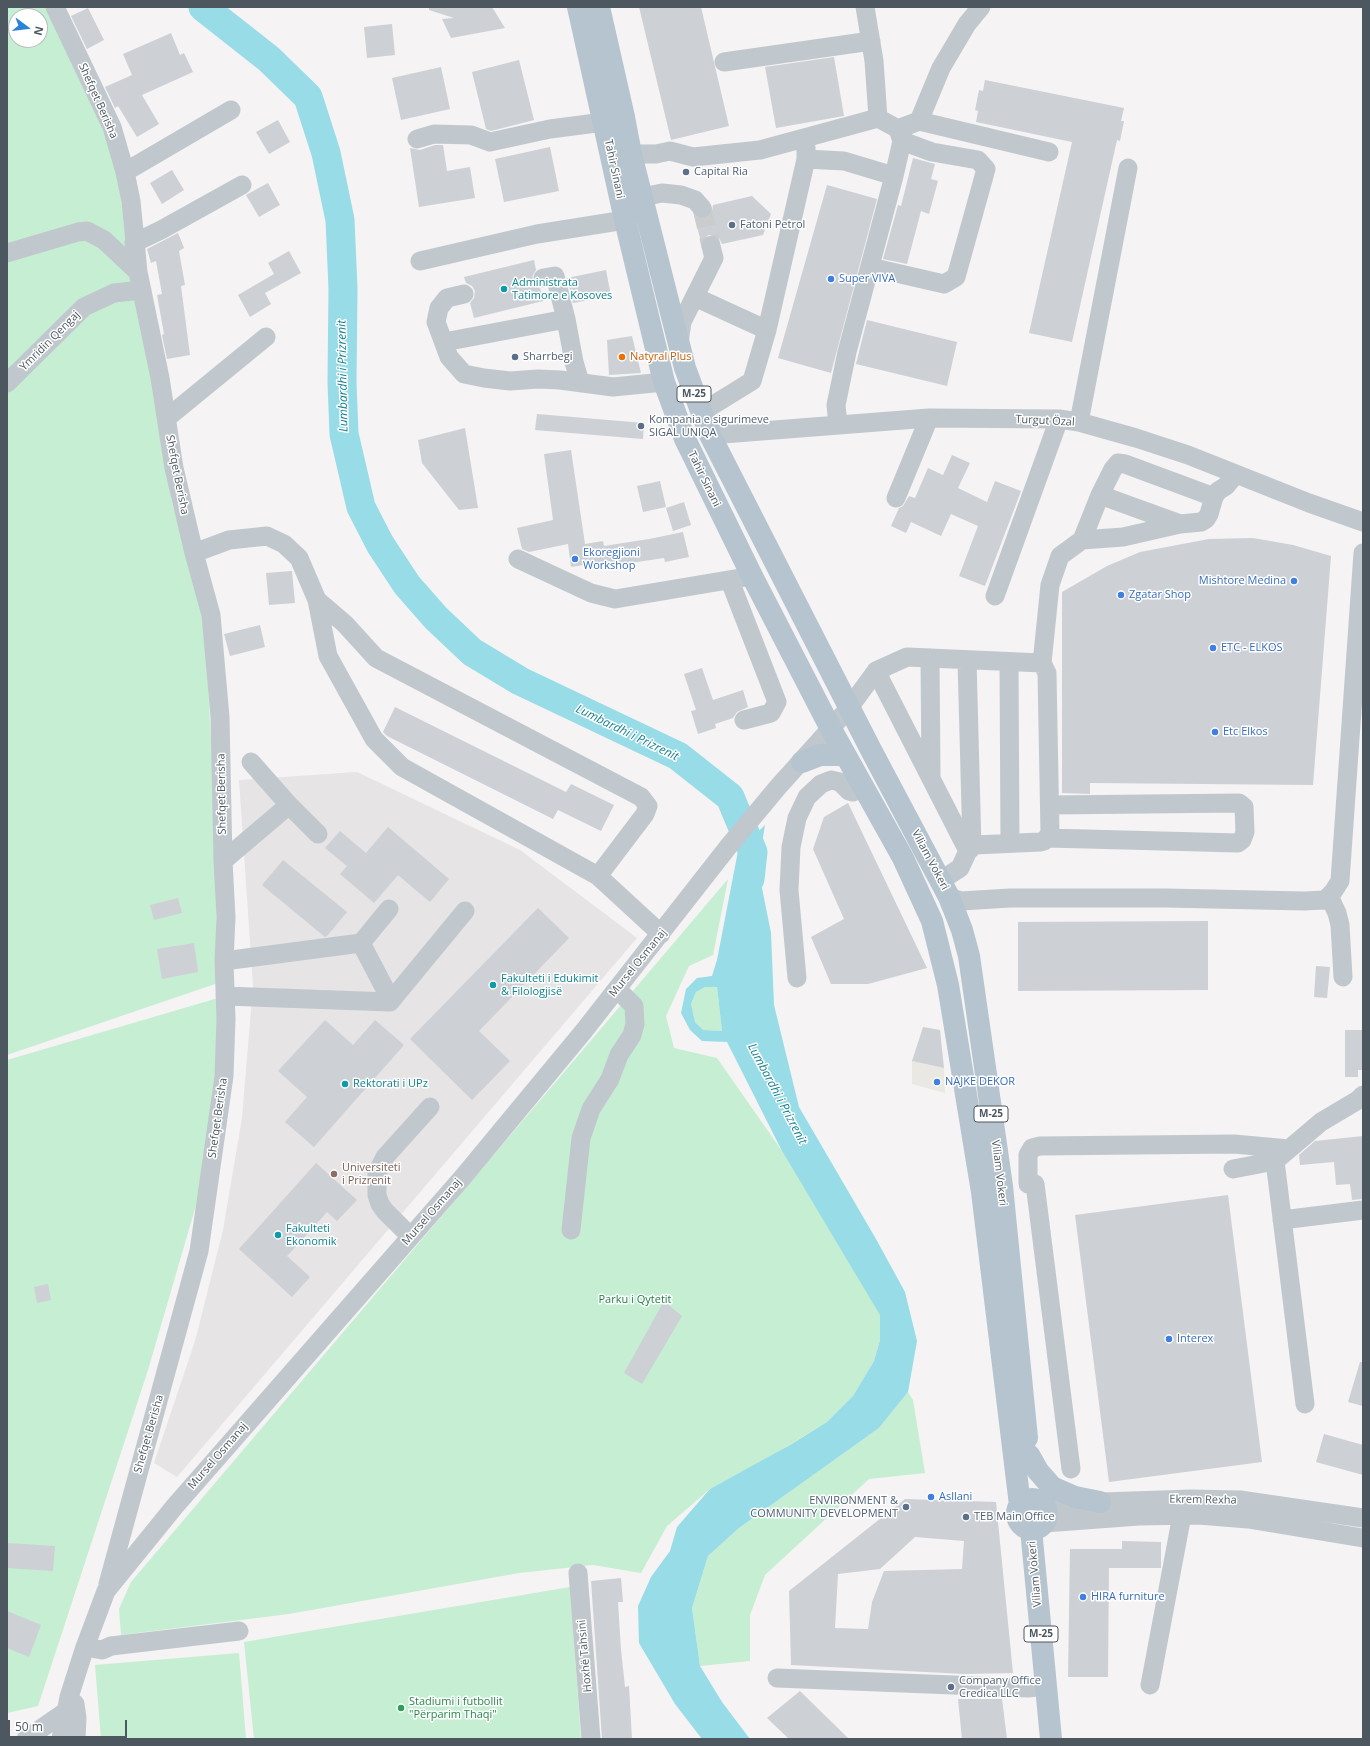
<!DOCTYPE html>
<meta charset="utf-8">
<style>
body{margin:0}
#map{position:relative;width:1370px;height:1746px;overflow:hidden;background:#f5f3f3;font-family:"Open Sans",sans-serif}
canvas{display:block}
.frame{position:absolute;inset:0;border:8px solid #4c575f;pointer-events:none}
.north{position:absolute;left:8px;top:8px;width:40px;height:40px;box-sizing:border-box;background:#fff;border:1px solid #b7bcbf;border-radius:50%;rotate:105deg;font-size:11px;font-weight:700;line-height:16px;text-align:center;color:#4c575f}
.north::after{content:'';display:block;margin:auto;width:14px;height:18px;background:#2983d9;clip-path:polygon(50% 0,100% 100%,50% 72%,0 100%)}
.scale{position:absolute;left:8px;top:1720px;width:119px;height:18px;box-sizing:border-box;border:2px solid #4c575f;border-top:0;padding-left:5px;font-size:12px;line-height:14px;white-space:nowrap;color:#4c575f;-webkit-text-stroke:3px #fff;paint-order:stroke}
</style>
<div id="map">
<canvas width="1370" height="1746"></canvas>
<div class="frame"></div>
<div class="north">N</div>
<div class="scale">50 m</div>
</div>
<script>
const ctx = document.querySelector('canvas').getContext('2d');
ctx.lineJoin = 'round';
function paint(path, color) {
  ctx.fillStyle = color;
  ctx.fill(path, 'evenodd');
}
function toPath(rows) {
  const path = new Path2D();
  for (const r of rows) {
    if (r.length === 3) {
      path.moveTo(r[0] + r[2], r[1]);
      path.arc(r[0], r[1], r[2], 0, 2 * Math.PI);
      continue;
    }
    path.moveTo(r[0], r[1]);
    for (let i = 2; i < r.length; i += 2) path.lineTo(r[i], r[i + 1]);
  }
  return path;
}
function strokePath(path, color, width, dash) {
  ctx.strokeStyle = color;
  ctx.lineWidth = width;
  ctx.lineCap = dash ? 'butt' : 'round';
  ctx.setLineDash(dash || []);
  ctx.stroke(path);
}
function write(font, color, halo, rows, align = 'center') {
  ctx.font = font + ' "Open Sans",sans-serif';
  ctx.lineWidth = 3;
  ctx.setLineDash([]);
  ctx.textBaseline = 'middle';
  ctx.strokeStyle = halo;
  ctx.fillStyle = color;
  for (const [text, x, y, turn = 0] of rows) {
    ctx.save();
    ctx.translate(x, y);
    ctx.rotate((+turn || 0) * Math.PI / 180);
    ctx.textAlign = isNaN(turn) ? turn : align;
    if (halo) ctx.strokeText(text, 0, 0);
    ctx.fillText(text, 0, 0);
    ctx.restore();
  }
}
paint(toPath([
 [912,1061,944,1068,945,1093,912,1084]
]), '#eae8e2');
paint(toPath([
 [357,772,520,850,637,938,177,1477,154,1463,195,1341,223,1230,242,1118,253,986,239,780]
]), '#e6e4e4');
paint(toPath([
 [7,7,44,7,48,11,103,127,118,173,122,206,172,502,204,616,214,792,218,983,7,1055],
 [16,16,40,16,40,40,16,40],
 [728,879,713,955,689,966,666,1016,674,1048,717,1058,782,1151,881,1315,880,1340,874,1361,853,1396,827,1422,763,1461,710,1489,667,1526,641,1573,593,1565,519,1573,289,1614,121,1635,119,1609,131,1582],
 [705,987,717,987,722,1031,702,1030,695,1022,691,1004,696,992],
 [225,996,199,1195,148,1370,38,1706,7,1713,7,1060],
 [908,1392,913,1400,925,1473,869,1479,765,1575,750,1615,750,1661,700,1666,692,1608,708,1556,739,1528,879,1428],
 [570,1587,581,1739,254,1739,244,1642],
 [239,1653,246,1739,101,1739,95,1665]
]), '#c6eed3');
paint(toPath([
 [765,825,758,868,771,933,774,1005,799,1107,876,1239,905,1292,917,1341,908,1392,879,1428,739,1528,708,1556,692,1608,700,1666,722,1702,750,1739,702,1739,675,1704,639,1643,638,1606,651,1577,670,1551,677,1527,710,1489,790,1445,827,1422,853,1396,874,1361,880,1340,880,1315,782,1151,727,1042,702,1041,690,1030,681,1013,686,989,697,978,712,976,717,960,738,851],
 [705,987,717,987,722,1031,703,1030,695,1022,691,1004,696,992]
]), '#97dce7');
strokePath(toPath([
 [203,7,269,59,308,97,326,153,340,220,343,288,342,382,344,434,361,507,380,544,407,585,436,618,472,652,520,681,678,756,730,797,753,852,750,879]
]), '#97dce7', 29);
paint(toPath([
 [429,7,492,7,505,28,451,38,442,19,454,18,429,10],
 [639,7,701,7,729,126,671,140],
 [88,8,104,40,87,49,71,16],
 [392,24,395,55,367,58,364,27],
 [171,33,180,55,184,53,193,72,142,95,159,124,137,137,118,106,115,108,105,87,132,75,123,54],
 [834,57,844,116,776,128,765,67],
 [519,60,534,120,491,131,486,129,472,72],
 [441,67,450,109,401,120,392,78],
 [985,80,1124,108,1121,121,1124,121,1120,141,1117,140,1072,342,1029,333,1072,142,976,122,978,111,975,110,979,90,983,91],
 [278,120,290,142,269,154,256,132],
 [435,145,443,145,447,171,470,167,475,198,419,207,410,148,420,150],
 [550,147,559,191,504,202,495,159],
 [913,158,935,164,931,179,938,181,929,214,921,211,907,264,883,259,898,205,901,206],
 [172,170,184,190,162,204,150,183],
 [268,183,280,205,259,217,246,195],
 [827,185,877,199,831,373,778,358],
 [752,196,771,214,763,235,722,244,719,238,714,236,709,235,704,238,701,242,694,215,699,218,704,219,709,216,712,212,713,205],
 [178,233,184,248,179,251,185,285,181,286,190,355,167,359,162,335,164,334,157,295,162,294,156,261,151,263,147,249],
 [289,251,301,273,265,293,271,304,250,317,238,295,274,274,268,263],
 [534,260,536,270,533,275,532,280,535,285,540,288,543,301,474,318,470,303,474,298,475,291,472,286,466,283,464,277],
 [606,270,611,296,573,303,567,278],
 [867,320,957,342,947,386,856,364],
 [632,336,641,373,609,375,607,340],
 [537,414,644,423,643,439,535,430],
 [465,428,478,508,459,510,422,463,418,440],
 [571,450,585,544,603,541,604,546,649,539,683,532,689,557,665,562,664,558,610,566,610,561,571,567,568,544,529,552,522,549,517,528,553,520,544,454],
 [952,455,970,463,958,488,987,502,995,481,1021,491,985,586,959,576,978,526,951,514,941,536,911,522,906,533,891,526,899,508,903,506,909,496,915,498,928,468,943,475],
 [660,481,666,507,643,512,637,486],
 [684,502,691,525,673,531,666,508],
 [1253,538,1293,545,1331,556,1313,785,1090,783,1090,794,1062,793,1062,592,1107,566,1140,552,1209,539],
 [292,571,295,603,269,605,266,573],
 [260,625,265,647,230,656,224,634],
 [702,668,713,700,743,690,748,707,737,712,733,718,715,724,716,728,698,734,691,711,696,710,684,674],
 [395,707,566,792,571,784,614,805,601,831,558,810,553,819,387,736,383,732],
 [848,803,927,968,868,984,831,984,811,937,844,919,813,849,824,817],
 [388,827,449,879,430,902,398,875,374,903,340,874,347,866,325,848,340,831,366,853],
 [283,860,347,912,327,936,325,937,262,885],
 [178,898,182,913,154,920,150,905],
 [538,908,569,938,479,1031,510,1061,472,1100,410,1039],
 [1208,921,1208,990,1018,991,1018,922],
 [194,943,198,972,162,979,157,949],
 [1316,966,1330,967,1327,998,1314,997],
 [325,1020,353,1045,375,1020,404,1045,314,1147,285,1122,307,1097,278,1071],
 [923,1027,940,1030,944,1068,912,1061],
 [1345,1030,1363,1030,1363,1070,1358,1070,1358,1077,1345,1077],
 [1363,1136,1363,1199,1352,1200,1350,1184,1336,1185,1334,1162,1300,1165,1299,1155,1315,1141],
 [316,1163,357,1200,337,1221,327,1212,287,1256,310,1277,292,1297,239,1249],
 [1228,1195,1262,1462,1109,1482,1075,1215],
 [48,1284,51,1300,37,1303,34,1287],
 [664,1301,682,1316,642,1384,624,1373],
 [1360,1362,1363,1362,1363,1406,1348,1402],
 [1324,1434,1363,1445,1363,1475,1316,1462],
 [905,1499,996,1502,1013,1673,964,1674,791,1665,789,1591],
 [915,1537,964,1541,962,1569,884,1571,872,1602,868,1629,835,1628,838,1574,880,1569],
 [1122,1541,1161,1542,1161,1568,1109,1568,1108,1677,1068,1677,1070,1549,1122,1549],
 [7,1543,55,1546,53,1571,7,1568],
 [621,1578,623,1602,618,1602,621,1650,625,1687,629,1686,632,1739,602,1739,591,1581],
 [7,1611,41,1625,29,1657,7,1648],
 [800,1691,849,1739,789,1739,767,1718],
 [958,1699,1002,1699,1007,1739,962,1739]
]), '#cdd0d5');
strokePath(toPath([
 [702,208,711,246]
]), '#cbccce', 19, [19, 10]);
strokePath(toPath([
 [55,7,112,127,125,172,131,201,138,272,160,378,174,468,194,553,211,615,220,717,223,861,226,917,224,961,226,1019,224,1076,199,1251,108,1584],
 [724,62,871,41],
 [919,121,941,68,967,24,981,7],
 [898,129,919,121,1049,152],
 [417,139,434,134,471,135,490,142,550,129,604,122],
 [806,147,806,159,844,161,894,176],
 [631,154,656,154,670,151,693,157,760,150,878,118],
 [125,172,231,110],
 [642,197,662,193,681,195,695,200,702,208],
 [134,243,161,230,242,185],
 [7,253,78,232,87,231,104,240,138,272],
 [420,261,537,234,625,220],
 [870,267,944,284,956,277,986,169,978,160,932,152,902,141],
 [543,278,555,276,566,319,574,362,580,382],
 [464,294,447,298,439,308,436,322,449,357,464,374,484,378,510,381,538,379,560,380,613,387,664,382],
 [695,297,767,330],
 [444,342,566,319],
 [679,343,682,322,714,258,711,246],
 [7,383,84,307,114,293,142,290],
 [701,411,705,410,752,381,767,330,806,159],
 [167,418,266,337],
 [1079,422,1128,168],
 [838,425,836,405,847,352,894,176,902,141,898,129,878,118,874,61,865,7],
 [710,435,929,418,1059,419,1079,422,1136,438,1188,455,1309,503,1363,522],
 [1100,495,1180,524],
 [896,498,929,418],
 [1082,540,1100,495,1113,469,1118,463,1125,464,1214,497],
 [194,553,229,540,267,536,284,544,299,558,317,600,328,656,374,739,402,767,598,876,661,934],
 [518,559,591,593,615,599,752,576],
 [730,581,777,702,771,713,744,720],
 [995,596,1059,419],
 [317,600,345,624,376,658,641,797,648,806,645,814,598,876],
 [930,658,931,775],
 [967,660,972,847],
 [1009,662,1010,843],
 [1042,663,1050,585,1060,556,1082,540,1123,537,1180,524,1201,522,1206,519,1209,514,1214,497,1218,491,1226,486,1235,475],
 [876,671,968,851],
 [251,762,289,805],
 [1048,838,1238,843,1242,840,1245,832,1244,807,1239,803,1051,805],
 [223,861,289,805,318,834],
 [1329,896,1337,913,1340,925,1343,977],
 [949,897,961,901,1010,898,1166,898,1304,901,1325,900,1333,892,1340,881,1363,553],
 [361,943,389,909],
 [224,961,361,943,385,989,390,1002],
 [797,978,789,890,791,847,797,818,807,797,821,784,831,780,840,782,849,791,853,792,862,787],
 [225,996,390,1002,465,911],
 [1275,1161,1305,1404],
 [1233,1169,1275,1161,1321,1122,1358,1100,1363,1095],
 [1028,1184,1028,1155,1032,1148,1040,1146,1234,1144,1289,1149],
 [1035,1184,1071,1469],
 [1282,1220,1363,1210],
 [571,1230,581,1138,591,1109,610,1079,619,1055,632,1035,635,1024,634,1006,617,989],
 [410,1236,385,1211,380,1204,377,1195,377,1173,385,1157,430,1107],
 [1042,1504,1191,1499,1240,1500,1363,1518],
 [1044,1523,1139,1516,1198,1515,1248,1519,1363,1538],
 [578,1573,591,1739],
 [85,1647,102,1650,111,1646,239,1631],
 [777,1678,1028,1688,1046,1686],
 [1150,1685,1182,1515],
 [71,1700,75,1704,77,1718,76,1739],
 [26,1739,65,1712],
 [61,1739,69,1697,85,1647,106,1591,175,1506,463,1177,583,1032,728,847,778,787,849,708,876,671,907,657,1042,663,1047,673,1050,834,1044,841,1040,842,975,845,968,851,960,868,940,881]
]), '#c0c8ce', 19);
strokePath(toPath([
 [578,7,625,220,664,382,685,439,752,576,831,729,903,858,932,921,948,985,982,1192,1020,1505],
 [599,7,624,117,631,154,685,368,710,435,871,750,949,897,962,930,969,956,1002,1186,1027,1438],
 [802,762,820,755,845,755],
 [1029,1455,1038,1471,1052,1487,1075,1497,1100,1502],
 [1032,1514,15],
 [1031,1529,1051,1739]
]), '#b5c4cf', 22);
for (const [x, y, r, color] of [
 [686,172,4,"#5c6f8a"],
 [732,225,4,"#5c6f8a"],
 [831,279,4,"#3f7fe0"],
 [504,289,4,"#0f9aa8"],
 [515,357,4,"#5c6f8a"],
 [622,357,4,"#e8710a"],
 [641,426,4,"#5c6f8a"],
 [575,559,4,"#3f7fe0"],
 [1294,581,4,"#3f7fe0"],
 [1121,595,4,"#3f7fe0"],
 [1213,648,4,"#3f7fe0"],
 [1215,732,4,"#3f7fe0"],
 [493,985,4,"#0f9aa8"],
 [937,1082,4,"#3f7fe0"],
 [345,1084,4,"#0f9aa8"],
 [334,1174,4,"#8d6e63"],
 [278,1235,4,"#0f9aa8"],
 [1169,1339,4,"#3f7fe0"],
 [931,1497,4,"#3f7fe0"],
 [906,1507,4,"#5c6f8a"],
 [966,1517,4,"#5c6f8a"],
 [1083,1597,4,"#3f7fe0"],
 [951,1687,4,"#5c6f8a"],
 [401,1708,4,"#2e9e5b"]
]) {
  const dot = new Path2D();
  dot.arc(x, y, r, 0, 2 * Math.PI);
  ctx.fillStyle = color;
  ctx.fill(dot);
  strokePath(dot, '#fff', 1.5);
}
for (const [x, y, w] of [
 [694,394,34],
 [991,1114,34],
 [1041,1634,34]
]) {
  const box = new Path2D();
  box.roundRect(x - w / 2, y - 8, w, 16, 3);
  ctx.fillStyle = '#fff';
  ctx.fill(box);
  strokePath(box, '#4c575f', 1);
}
write('bold 10px', '#4c575f', null, [
 ["M-25",694,394],
 ["M-25",991,1114],
 ["M-25",1041,1634]
]);
write('11px', '#4c575f', '#fff', [
 ["Shefqet Berisha",98,101,66],
 ["Tahir Sinani",614,169,78],
 ["Ymridin Qengaj",50,341,-45],
 ["Turgut Özal",1045,421,3],
 ["Shefqet Berisha",177,475,79],
 ["Tahir Sinani",704,479,64],
 ["Shefqet Berisha",222,794,-91],
 ["Viliam Vokeri",930,860,62],
 ["Mursel Osmanaj",638,963,-51],
 ["Shefqet Berisha",218,1118,-82],
 ["Viliam Vokeri",999,1173,83],
 ["Mursel Osmanaj",432,1212,-49],
 ["Shefqet Berisha",149,1434,-74],
 ["Mursel Osmanaj",218,1456,-49],
 ["Ekrem Rexha",1203,1500,1],
 ["Viliam Vokeri",1035,1574,-95],
 ["Hoxhë Tahsini",585,1656,-95]
]);
write('11px', '#4e5e75', '#fff', [
 ["Capital Ria",694,172],
 ["Fatoni Petrol",740,225],
 ["Sharrbegi",523,357],
 ["Kompania e sigurimeve",649,420],
 ["SIGAL UNIQA",649,433],
 ["ENVIRONMENT &",898,1501,"right"],
 ["COMMUNITY DEVELOPMENT",898,1514,"right"],
 ["TEB Main Office",974,1517],
 ["Company Office",959,1681],
 ["Credica LLC",959,1694]
], 'left');
write('11px', '#366cbe', '#fff', [
 ["Super VIVA",839,279],
 ["Ekoregjioni",583,553],
 ["Workshop",583,566],
 ["Mishtore Medina",1286,581,"right"],
 ["Zgatar Shop",1129,595],
 ["ETC - ELKOS",1221,648],
 ["Etc Elkos",1223,732],
 ["NAJKE DEKOR",945,1082],
 ["Interex",1177,1339],
 ["Asllani",939,1497],
 ["HIRA furniture",1091,1597]
], 'left');
write('11px', '#0d838f', '#fff', [
 ["Administrata",512,283],
 ["Tatimore e Kosoves",512,296],
 ["Fakulteti i Edukimit",501,979],
 ["& Filologjisë",501,992],
 ["Rektorati i UPz",353,1084],
 ["Fakulteti",286,1229],
 ["Ekonomik",286,1242]
], 'left');
write('11px', '#c56008', '#fff', [
 ["Natyral Plus",630,357]
], 'left');
write('11px', '#785e54', '#fff', [
 ["Universiteti",342,1168],
 ["i Prizrenit",342,1181]
], 'left');
write('11px', '#1f7e47', '#fff', [
 ["Parku i Qytetit",635,1300]
]);
write('11px', '#27864d', '#fff', [
 ["Stadiumi i futbollit",409,1702],
 ["\"Përparim Thaqi\"",409,1715]
], 'left');
write('italic 12px', '#168090', '#fff', [
 ["Lumbardhi i Prizrenit",343,376,-91],
 ["Lumbardhi i Prizrenit",627,733,26],
 ["Lumbardhi i Prizrenit",777,1094,62]
]);
</script>
